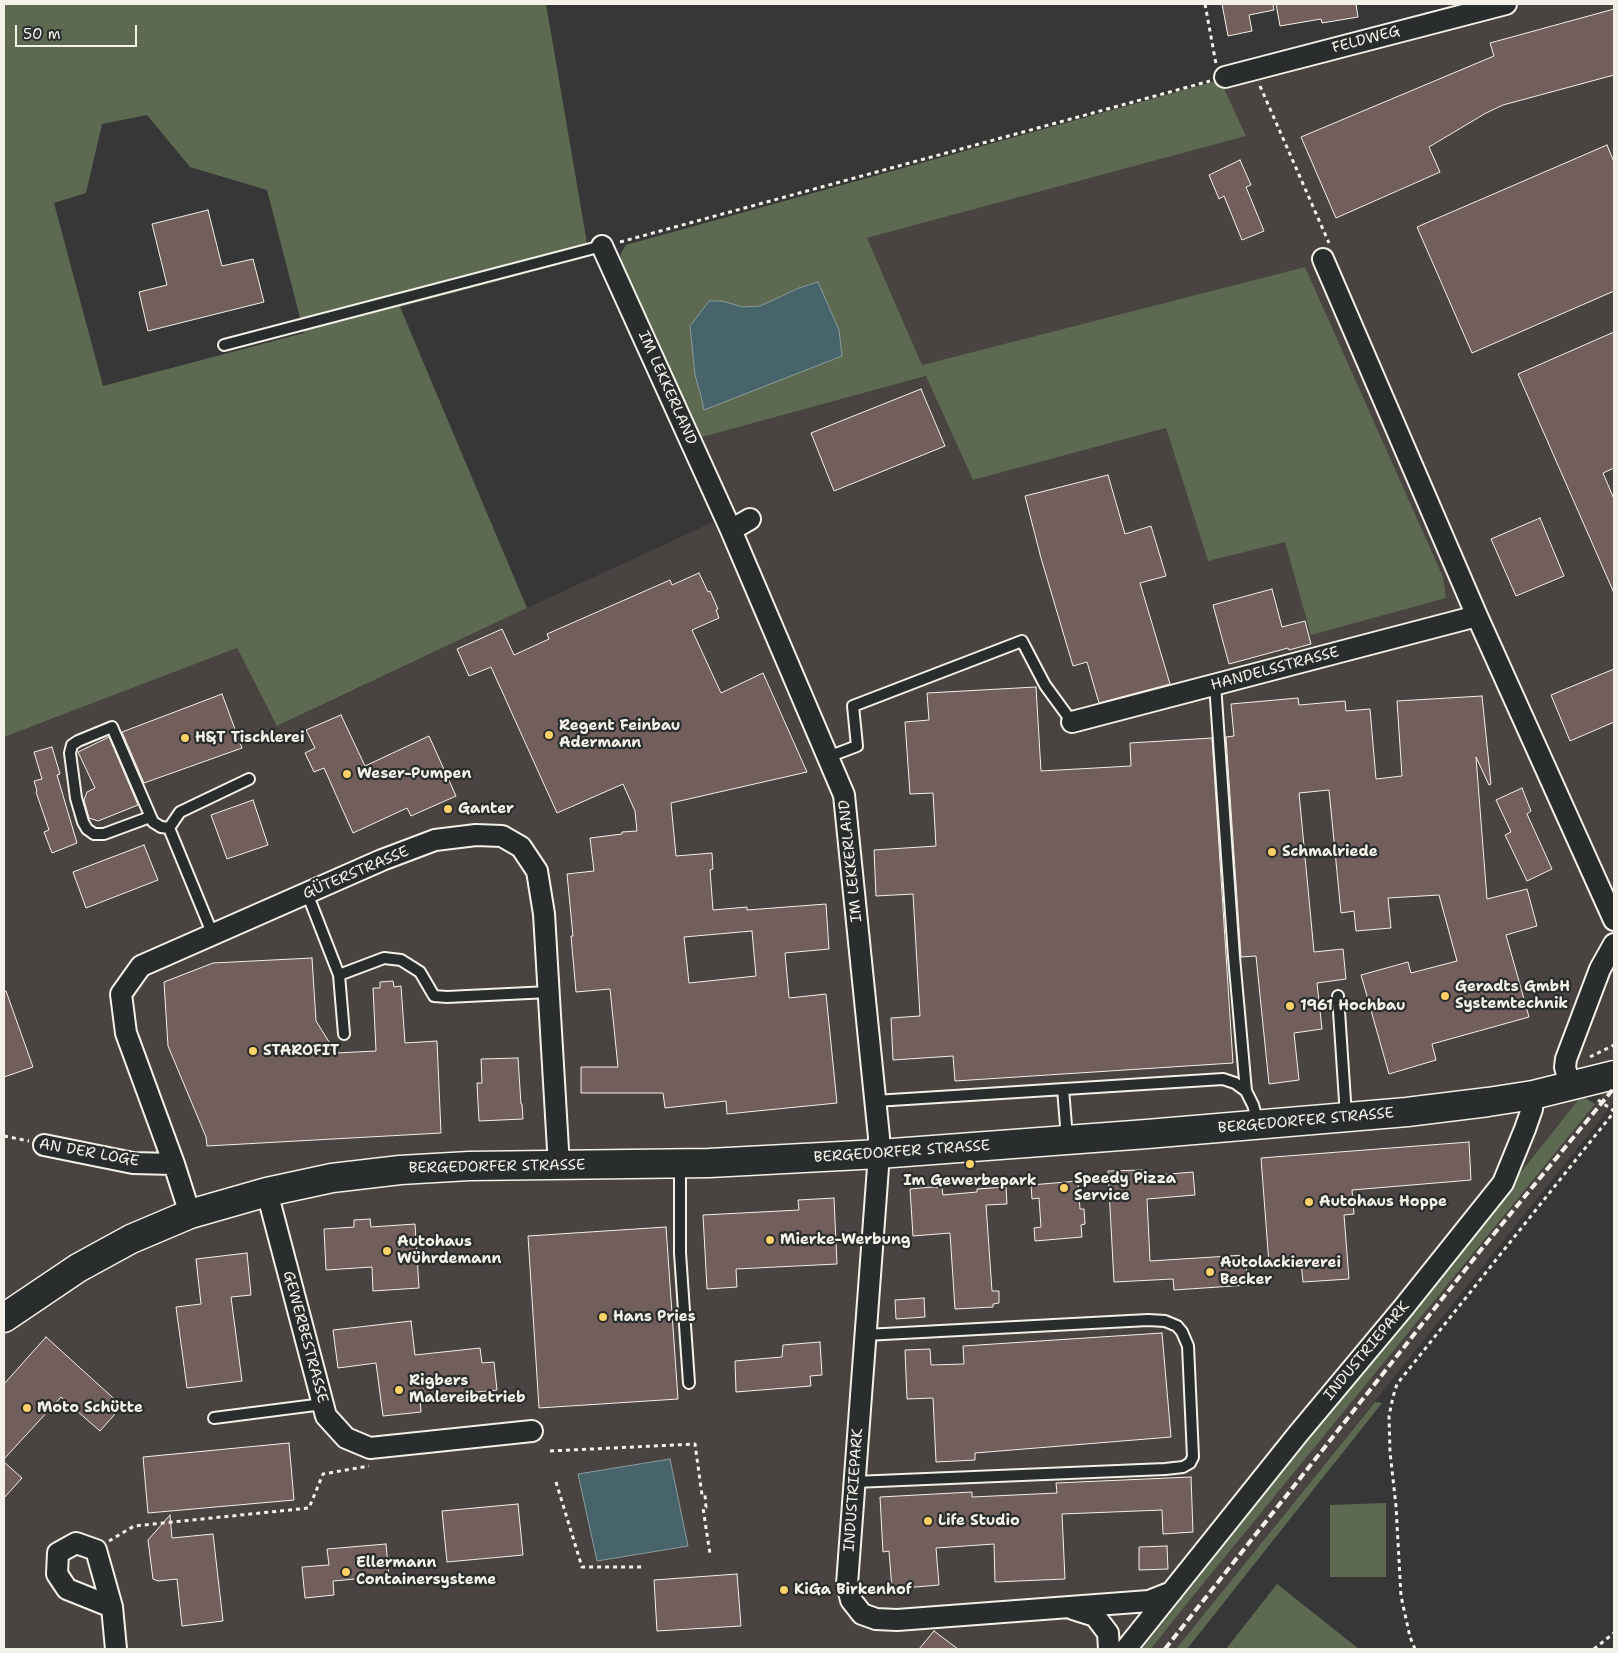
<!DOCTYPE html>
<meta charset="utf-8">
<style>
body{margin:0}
#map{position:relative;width:1618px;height:1653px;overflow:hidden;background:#383737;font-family:"Shantell Sans",sans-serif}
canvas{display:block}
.frame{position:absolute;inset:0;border:5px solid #f4f1e8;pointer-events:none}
.scale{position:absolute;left:15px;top:25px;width:122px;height:22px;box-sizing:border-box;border:2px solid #f4f1e8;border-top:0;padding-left:6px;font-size:15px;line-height:18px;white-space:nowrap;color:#f4f1e8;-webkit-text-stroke:4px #2a2d2e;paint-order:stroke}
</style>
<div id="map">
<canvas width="1618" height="1653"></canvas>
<div class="frame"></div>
<div class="scale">50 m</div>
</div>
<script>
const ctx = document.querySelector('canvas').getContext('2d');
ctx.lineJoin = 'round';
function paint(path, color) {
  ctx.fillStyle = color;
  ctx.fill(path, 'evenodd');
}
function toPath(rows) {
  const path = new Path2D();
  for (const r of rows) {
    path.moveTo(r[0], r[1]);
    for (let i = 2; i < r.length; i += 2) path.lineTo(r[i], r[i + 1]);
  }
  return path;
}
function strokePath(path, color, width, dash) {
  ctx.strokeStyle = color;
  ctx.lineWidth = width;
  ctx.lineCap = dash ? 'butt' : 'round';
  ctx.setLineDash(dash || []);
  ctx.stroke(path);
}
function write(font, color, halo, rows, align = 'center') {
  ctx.font = font + ' "Shantell Sans",sans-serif';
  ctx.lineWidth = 4.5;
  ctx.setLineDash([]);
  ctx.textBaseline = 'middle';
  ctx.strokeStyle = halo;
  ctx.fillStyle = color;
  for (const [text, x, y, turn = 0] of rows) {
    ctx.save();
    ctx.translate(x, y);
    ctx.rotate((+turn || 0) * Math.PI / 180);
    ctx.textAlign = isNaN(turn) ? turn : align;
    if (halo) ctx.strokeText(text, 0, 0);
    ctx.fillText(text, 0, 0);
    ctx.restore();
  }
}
paint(toPath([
 [1499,4,1614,4,1614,1056,1181,1595,1139,1649,4,1649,4,737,237,648,278,726,527,608,713,522,775,653,695,439,927,376,973,480,1166,428,1208,561,1305,267,922,365,867,238,1245,136,1220,80,1219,68],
 [1614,1079,1614,1103,1176,1649,1151,1649,1189,1601]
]), '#494342');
paint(toPath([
 [4,4,546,4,587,243,587,257,400,307,527,608,277,726,237,648,4,737],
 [147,115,190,167,267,190,304,333,103,386,54,203,86,193,102,124],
 [1220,80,1246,136,867,238,922,365,1305,267,1443,577,1446,598,1311,635,1285,542,1208,561,1166,428,973,480,926,376,695,439,620,265,621,253,626,245],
 [818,282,826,303,842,356,807,369,701,396,695,375,690,326,706,306,722,301,743,307,760,306,799,288],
 [1585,1098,1595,1104,1189,1601,1151,1649,1142,1649,1579,1099],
 [1375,1402,1382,1403,1187,1649,1176,1649],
 [1386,1503,1386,1577,1330,1577,1330,1505],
 [1277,1584,1359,1649,1226,1649]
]), '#5d6950');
const water = toPath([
 [818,282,839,330,842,356,704,410,701,396,695,375,690,326,709,301,722,301,743,307,760,306,799,288,818,282],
 [670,1459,688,1546,597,1561,578,1474,670,1459]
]);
paint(water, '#47646b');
strokePath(water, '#8c9c9d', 1);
const building = toPath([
 [1222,4,1273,4,1274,10,1249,15,1252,31,1228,36,1222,4],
 [1276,4,1356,4,1358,17,1322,23,1321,19,1280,26,1276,4],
 [1614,9,1614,75,1503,105,1486,113,1429,147,1440,172,1336,218,1301,137,1494,56,1490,43,1614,9],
 [1607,145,1614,162,1614,291,1472,353,1417,227,1607,145],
 [1240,160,1251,185,1246,187,1264,231,1242,240,1224,196,1219,199,1209,175,1240,160],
 [208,210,222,266,253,259,264,302,148,331,139,292,167,285,152,224,208,210],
 [1614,332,1614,468,1603,473,1614,499,1614,593,1518,374,1614,332],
 [921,389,945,446,834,491,811,433,921,389],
 [1108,475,1125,534,1151,526,1166,576,1140,583,1170,684,1099,703,1087,662,1073,666,1041,558,1025,496,1108,475],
 [1540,518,1564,576,1516,596,1491,539,1540,518],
 [699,573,708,592,710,591,718,609,716,610,719,618,692,630,721,693,763,673,807,772,671,803,676,856,712,853,713,869,710,870,713,910,747,907,747,910,826,904,829,949,785,953,789,998,826,994,837,1103,727,1114,726,1101,665,1108,663,1093,581,1093,581,1067,618,1067,610,989,576,992,571,936,573,936,567,874,594,871,590,838,622,834,622,832,637,831,635,811,623,784,557,813,491,667,469,676,457,649,502,629,514,655,549,639,547,634,670,580,672,585,699,573],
 [752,931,756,976,689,983,684,937,752,931],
 [1272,589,1282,627,1305,621,1311,644,1289,650,1288,648,1229,664,1213,605,1272,589],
 [1614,669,1614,722,1570,741,1551,695,1614,669],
 [1036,687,1041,771,1131,766,1130,743,1212,738,1233,1063,955,1081,953,1056,893,1060,891,1018,920,1016,913,894,876,896,874,850,936,846,933,793,910,794,905,722,929,720,927,693,1036,687],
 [222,694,242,748,144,783,122,732,222,694],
 [1482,696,1491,784,1489,785,1476,757,1487,899,1527,889,1537,926,1506,935,1529,1017,1432,1044,1436,1060,1389,1074,1361,975,1408,962,1411,973,1457,961,1439,895,1388,898,1391,928,1356,931,1354,911,1341,913,1329,790,1299,793,1314,952,1343,949,1346,979,1317,983,1322,1029,1294,1033,1299,1080,1269,1084,1256,956,1241,957,1226,737,1234,736,1231,704,1298,698,1299,705,1345,701,1346,711,1370,709,1376,779,1402,776,1397,701,1482,696],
 [341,715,365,766,429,736,456,796,411,816,407,808,353,833,324,768,314,772,305,753,315,748,306,730,341,715],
 [109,737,138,805,98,821,89,818,84,800,87,792,95,788,78,752,109,737],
 [52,747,60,774,57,775,77,843,52,853,44,832,49,830,36,792,37,791,34,781,42,779,34,752,52,747],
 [1522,788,1531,811,1527,814,1552,869,1527,881,1505,835,1511,832,1496,800,1522,788],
 [253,800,268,845,227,859,211,815,253,800],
 [144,845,158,880,86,908,73,872,144,845],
 [312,958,316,1021,336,1053,376,1051,373,988,380,988,380,982,393,981,394,987,401,986,405,1043,437,1041,441,1133,207,1146,206,1137,168,1046,164,982,213,963,312,958],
 [4,991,6,991,33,1067,4,1077,4,991],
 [518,1058,521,1104,522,1104,523,1119,479,1121,477,1083,482,1083,481,1059,518,1058],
 [1469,1142,1471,1180,1352,1190,1354,1214,1344,1215,1349,1279,1303,1282,1301,1262,1269,1264,1261,1158,1469,1142],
 [1145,1170,1146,1176,1193,1172,1195,1195,1147,1199,1150,1261,1245,1255,1248,1285,1174,1290,1173,1279,1114,1282,1108,1171,1145,1170],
 [1078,1181,1080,1209,1084,1209,1085,1224,1081,1225,1082,1237,1035,1241,1034,1228,1041,1227,1039,1198,1032,1199,1031,1185,1078,1181],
 [933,1187,942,1188,943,1195,977,1192,977,1189,1006,1187,1007,1204,986,1205,992,1291,999,1291,999,1303,993,1304,993,1307,955,1309,950,1233,913,1236,910,1189,933,1187],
 [834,1198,837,1264,736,1269,737,1287,707,1289,703,1215,799,1210,798,1200,834,1198],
 [370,1219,371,1227,415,1224,419,1288,373,1291,372,1267,326,1270,324,1229,354,1227,354,1220,370,1219],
 [666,1227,678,1399,539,1408,528,1236,666,1227],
 [247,1253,251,1295,231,1297,242,1381,187,1388,176,1307,201,1304,196,1259,247,1253],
 [924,1298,925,1317,896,1319,895,1300,924,1298],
 [411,1321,415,1355,480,1348,482,1363,494,1362,497,1390,420,1398,421,1412,383,1416,376,1363,338,1368,333,1330,411,1321],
 [1162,1333,1171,1437,975,1453,975,1460,936,1462,933,1398,907,1399,905,1350,930,1349,931,1365,964,1364,963,1346,1162,1333],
 [46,1337,122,1406,100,1431,61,1397,4,1459,4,1384,46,1337],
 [820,1342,822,1375,810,1376,811,1386,736,1392,735,1361,782,1357,783,1345,820,1342],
 [289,1443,294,1500,148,1513,143,1457,289,1443],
 [4,1462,22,1478,4,1498,4,1462],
 [1191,1477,1193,1532,1163,1534,1162,1510,1062,1514,1065,1579,995,1582,994,1544,936,1548,939,1585,892,1589,889,1551,883,1552,880,1497,972,1492,972,1497,1057,1493,1056,1483,1191,1477],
 [518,1504,523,1555,447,1562,442,1511,518,1504],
 [170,1515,172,1538,213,1534,223,1621,182,1626,177,1579,158,1581,153,1579,148,1540,170,1515],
 [386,1544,389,1576,333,1581,334,1595,305,1598,302,1567,329,1565,327,1549,386,1544],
 [1167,1546,1168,1569,1139,1570,1139,1547,1167,1546],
 [737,1574,741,1626,657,1631,654,1580,737,1574],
 [934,1631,958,1649,919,1649,934,1631]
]);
paint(building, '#725f5c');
strokePath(building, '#f4f1e8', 1);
const lane = toPath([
 [224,345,602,246],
 [1215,684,1234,957,1246,1091],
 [828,757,857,746,853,706,1022,641,1045,685,1072,722],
 [150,817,104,834,94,834,87,829,83,822,76,798,70,753,72,745,78,741,112,727,153,822,161,827,169,828],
 [307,893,339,975,384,958,401,960,420,972,434,996,447,997,549,992],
 [213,935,169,828,180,812,249,779],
 [339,975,344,1034],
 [1338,996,1346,1116],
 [1063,1089,1067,1138],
 [875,1101,1223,1079,1235,1083,1246,1091,1253,1105,1258,1123],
 [680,1165,680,1253,689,1383],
 [214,1418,323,1404],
 [854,1482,1165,1469,1183,1467,1190,1463,1193,1457,1188,1346,1182,1332,1177,1326,1165,1321,1148,1320,865,1335]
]);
const street = toPath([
 [1225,77,1506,4],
 [602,246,731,530,844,795,879,1137,879,1154,847,1584,851,1600,862,1614,876,1619,897,1620,1149,1601,1172,1592],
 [1323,259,1477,616,1614,920],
 [731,530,750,519],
 [1072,722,1477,616],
 [1570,1086,1565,1067,1566,1059,1600,969,1614,944],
 [44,1145,133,1163,174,1164],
 [267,1192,326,1416,346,1438,370,1448,532,1431],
 [190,1214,174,1164,126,1033,121,994,141,966,382,860,435,840,476,835,502,836,521,847,537,871,544,914,559,1166],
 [112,1607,67,1589,57,1574,58,1553,76,1543,96,1550,112,1607,116,1649],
 [1073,1609,1095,1616,1108,1633,1109,1649],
 [1126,1649,1298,1434,1404,1307,1503,1183,1525,1129,1532,1109,1533,1095]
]);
const secondary = toPath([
 [4,1318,78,1268,131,1239,190,1214,267,1192,332,1178,400,1170,469,1166,709,1163,879,1154,1147,1134,1407,1112,1488,1102,1533,1095,1614,1075]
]);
strokePath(lane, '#f4f1e8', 14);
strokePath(street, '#f4f1e8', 24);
strokePath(secondary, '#f4f1e8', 31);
strokePath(toPath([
 [1205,4,1216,64],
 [1260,86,1329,243],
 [620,242,1210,81],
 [1590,1057,1614,1045],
 [1598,1100,1614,1111],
 [4,1136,29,1141],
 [550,1451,695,1444,702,1495,705,1495,706,1507,703,1508,710,1554],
 [556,1482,582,1567,643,1567],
 [109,1541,134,1526,309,1508,323,1474,369,1466],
 [1415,1649,1410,1637,1401,1596,1396,1506,1390,1452,1389,1416,1393,1397,1397,1384,1614,1112],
 [1594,1649,1614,1633]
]), '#f4f1e8', 3, [4, 4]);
strokePath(lane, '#2a2d2e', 10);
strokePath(street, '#2a2d2e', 20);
strokePath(secondary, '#2a2d2e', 28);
strokePath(toPath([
 [1165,1649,1484,1246,1614,1088]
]), '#f4f1e8', 4, [8, 4]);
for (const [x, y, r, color] of [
 [549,735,5,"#ffd166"],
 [185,738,5,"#ffd166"],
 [347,774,5,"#ffd166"],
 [448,809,5,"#ffd166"],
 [1272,852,5,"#ffd166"],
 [1445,996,5,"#ffd166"],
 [1290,1006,5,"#ffd166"],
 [253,1051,5,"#ffd166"],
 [970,1164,5,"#ffd166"],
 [1064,1188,5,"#ffd166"],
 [1309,1202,5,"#ffd166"],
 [770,1240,5,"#ffd166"],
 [387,1251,5,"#ffd166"],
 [1210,1272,5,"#ffd166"],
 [603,1317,5,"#ffd166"],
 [399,1390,5,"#ffd166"],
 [27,1408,5,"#ffd166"],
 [928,1521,5,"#ffd166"],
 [346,1572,5,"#ffd166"],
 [784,1590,5,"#ffd166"]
]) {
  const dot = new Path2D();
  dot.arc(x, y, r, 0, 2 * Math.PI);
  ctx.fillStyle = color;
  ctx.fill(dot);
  strokePath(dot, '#2a2d2e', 2);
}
write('15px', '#f4f1e8', '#2a2d2e', [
 ["FELDWEG",1366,40,-15],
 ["IM LEKKERLAND",667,388,66],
 ["HANDELSSTRASSE",1275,669,-15],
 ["IM LEKKERLAND",851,861,-96],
 ["GÜTERSTRASSE",356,873,-23],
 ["BERGEDORFER STRASSE",1306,1121,-5],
 ["BERGEDORFER STRASSE",902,1152,-4],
 ["AN DER LOGE",89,1153,10],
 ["BERGEDORFER STRASSE",497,1167,-1],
 ["GEWERBESTRASSE",305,1337,75],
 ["INDUSTRIEPARK",1367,1351,-50],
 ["INDUSTRIEPARK",854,1490,-86]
]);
write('bold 15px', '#f4f1e8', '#2a2d2e', [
 ["Regent Feinbau",559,726],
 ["Adermann",559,743],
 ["H&T Tischlerei",195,738],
 ["Weser-Pumpen",357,774],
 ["Ganter",458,809],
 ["Schmalriede",1282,852],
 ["Geradts GmbH",1455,987],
 ["Systemtechnik",1455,1004],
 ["1961 Hochbau",1300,1006],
 ["STAROFIT",263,1051],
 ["Speedy Pizza",1074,1179],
 ["Service",1074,1196],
 ["Im Gewerbepark",970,1181,"center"],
 ["Autohaus Hoppe",1319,1202],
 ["Mierke-Werbung",780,1240],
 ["Autohaus",397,1242],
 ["Wührdemann",397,1259],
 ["Autolackiererei",1220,1263],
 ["Becker",1220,1280],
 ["Hans Pries",613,1317],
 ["Rigbers",409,1381],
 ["Malereibetrieb",409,1398],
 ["Moto Schütte",37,1408],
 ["Life Studio",938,1521],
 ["Ellermann",356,1563],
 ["Containersysteme",356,1580],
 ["KiGa Birkenhof",794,1590]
], 'left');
</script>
